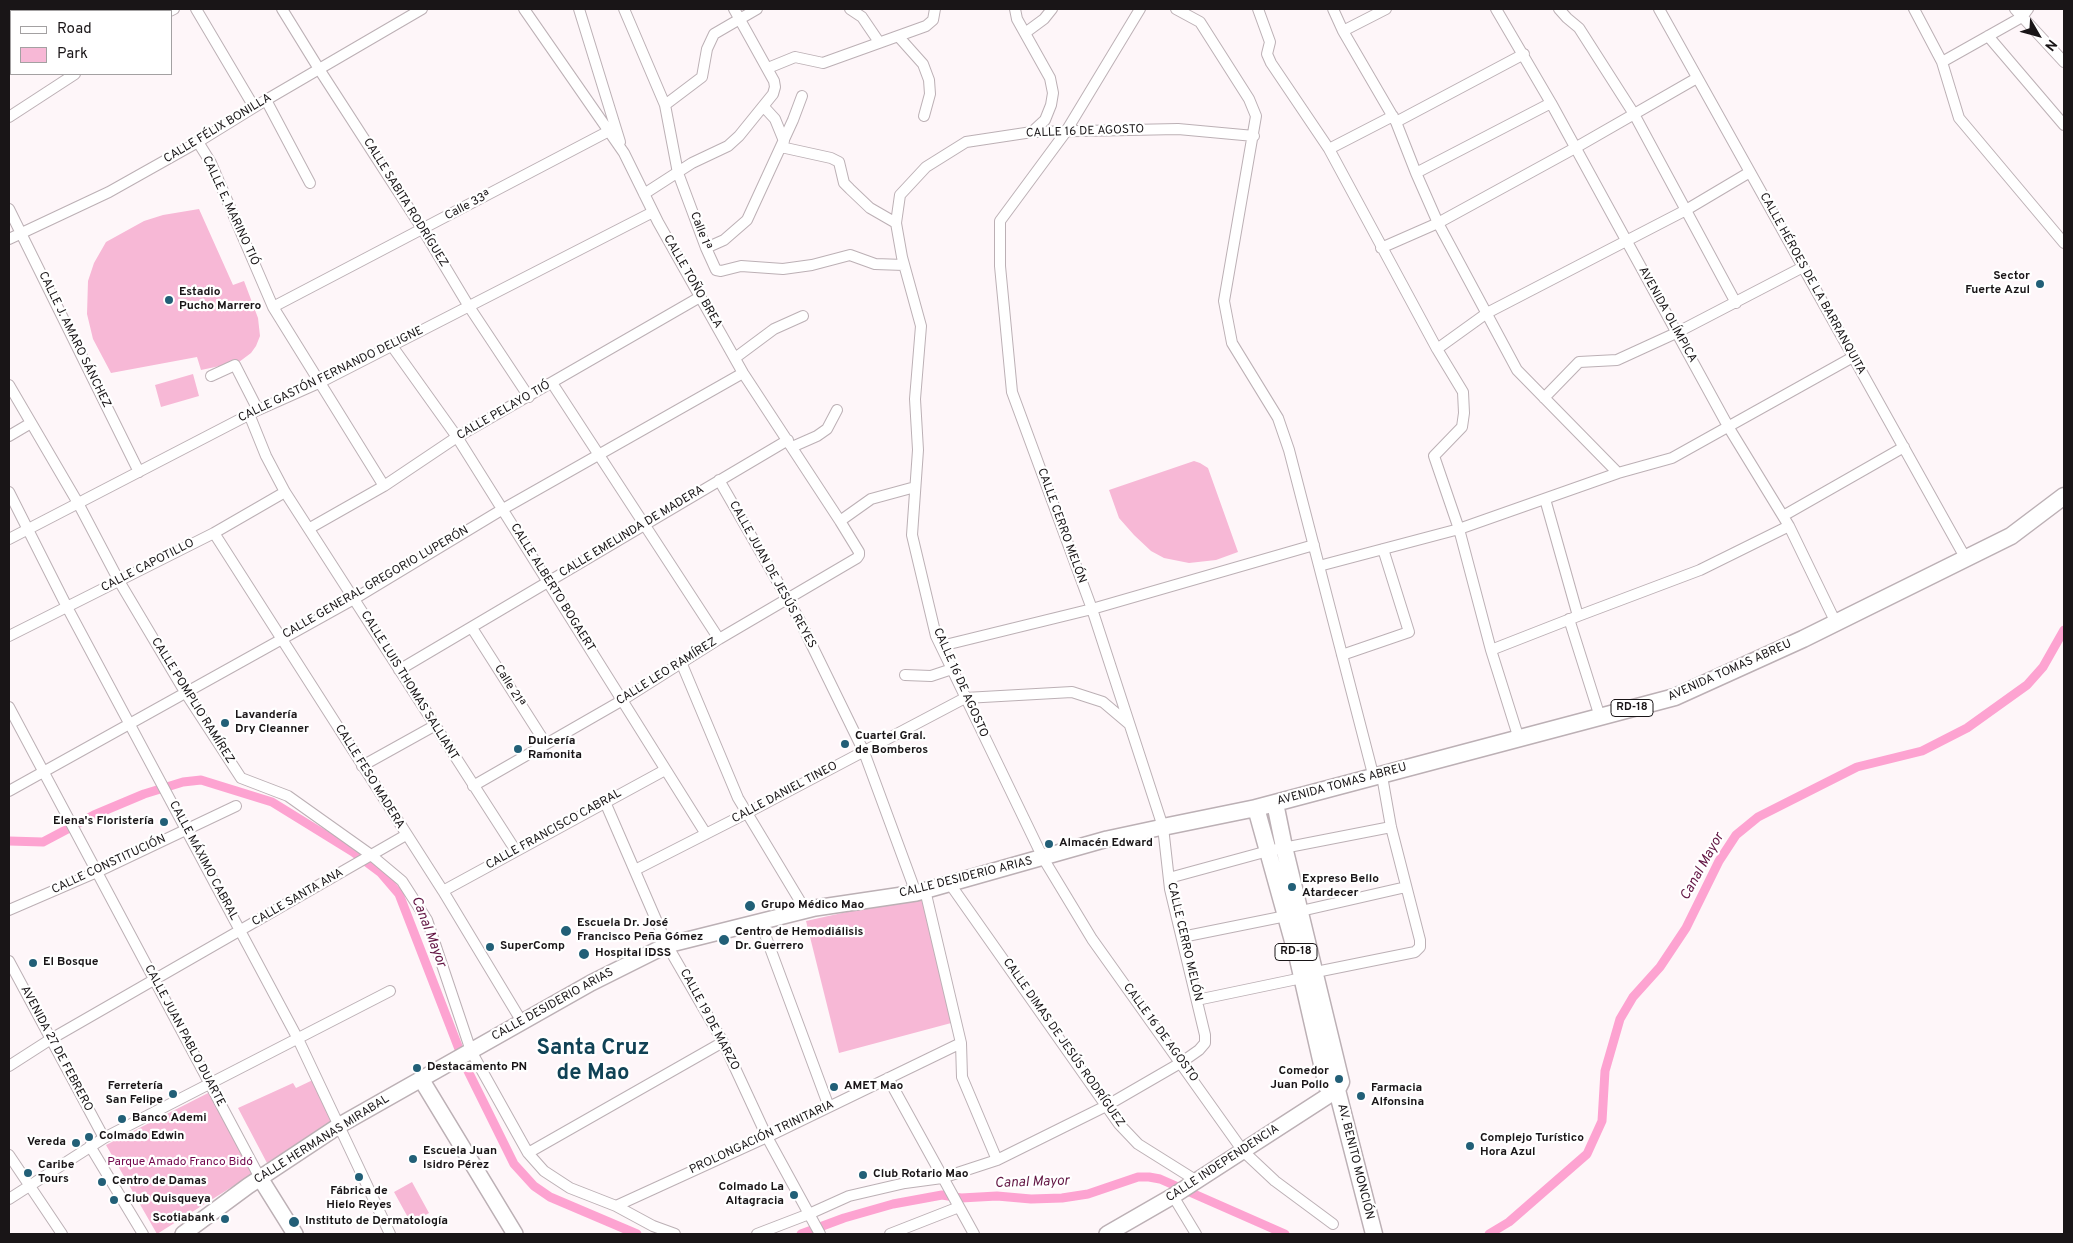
<!DOCTYPE html>
<meta charset="utf-8">
<style>
body{margin:0}
#map{position:relative;width:2073px;height:1243px;overflow:hidden;background:#fef6f9;font-family:Overpass,sans-serif}
canvas{display:block}
.frame{position:absolute;inset:0;border:10px solid #191517;pointer-events:none}
.legend{position:absolute;left:10px;top:10px;width:162px;height:65px;box-sizing:border-box;background:#fff;border:1px solid #a3a1a2;margin:0;padding:6px 9px;list-style:none;font-size:15px;color:#191517}
.legend li{display:flex;align-items:center;gap:10px;height:25px}
.legend b{width:25px;border:1px solid #a3a1a2}
.north{position:absolute;left:2013px;top:10px;width:50px;height:50px;-webkit-text-stroke:4px #fff;paint-order:stroke;rotate:128deg;font-size:14px;font-weight:700;line-height:20px;text-align:center;color:#191517}
.north::after{content:'';display:block;margin:auto;width:18px;height:22px;background:#191517;clip-path:polygon(50% 0,100% 100%,50% 72%,0 100%)}
</style>
<div id="map">
<canvas width="2073" height="1243"></canvas>
<div class="frame"></div>
<ul class="legend">
<li><b style="height:6px;background:#fff"></b>Road</li>
<li><b style="height:14px;background:#f7b8d6"></b>Park</li>
</ul>
<div class="north">N</div>
</div>
<script>
const ctx = document.querySelector('canvas').getContext('2d');
ctx.lineJoin = 'round';
function paint(path, color) {
  ctx.fillStyle = color;
  ctx.fill(path, 'evenodd');
}
function toPath(rows) {
  const path = new Path2D();
  for (const r of rows) {
    path.moveTo(r[0], r[1]);
    for (let i = 2; i < r.length; i += 2) path.lineTo(r[i], r[i + 1]);
  }
  return path;
}
function strokePath(path, color, width, dash) {
  ctx.strokeStyle = color;
  ctx.lineWidth = width;
  ctx.lineCap = dash ? 'butt' : 'round';
  ctx.setLineDash(dash || []);
  ctx.stroke(path);
}
function write(font, color, halo, rows, align = 'center') {
  ctx.font = font + ' Overpass,sans-serif';
  ctx.lineWidth = 4.5;
  ctx.setLineDash([]);
  ctx.textBaseline = 'middle';
  ctx.strokeStyle = halo;
  ctx.fillStyle = color;
  for (const [text, x, y, turn = 0] of rows) {
    ctx.save();
    ctx.translate(x, y);
    ctx.rotate((+turn || 0) * Math.PI / 180);
    ctx.textAlign = isNaN(turn) ? turn : align;
    if (halo) ctx.strokeText(text, 0, 0);
    ctx.fillText(text, 0, 0);
    ctx.restore();
  }
}
paint(toPath([
 [199,209,233,285,244,281,258,318,260,336,256,346,251,353,239,362,201,370,197,357,111,373,93,339,87,314,88,281,94,263,106,242,144,221,163,215],
 [193,374,199,396,161,407,155,385],
 [1194,461,1200,463,1208,468,1238,552,1216,560,1189,563,1164,558,1151,551,1134,535,1119,518,1109,490],
 [923,895,955,1022,839,1053,806,921],
 [317,1078,337,1120,267,1163,238,1108,293,1083,296,1088],
 [212,1091,254,1173,157,1234,106,1145],
 [412,1182,429,1213,411,1223,394,1192]
]), '#f7b8d6');
strokePath(toPath([
 [9,841,43,842,94,815,144,794,183,782,201,780,272,802,353,852,381,873,399,894,466,1067,514,1164,534,1186,550,1197,637,1234],
 [801,1234,844,1218,893,1204,942,1195,961,1198,997,1196,1031,1199,1062,1198,1088,1194,1138,1177,1149,1177,1160,1179,1285,1234],
 [1489,1234,1509,1222,1587,1154,1602,1121,1605,1071,1620,1019,1633,997,1660,967,1686,928,1719,861,1736,835,1758,817,1857,767,1922,751,1967,728,2027,685,2043,667,2064,630]
]), '#fda3d1', 9);
const street = toPath([
 [22,9,25,11],
 [130,9,132,11],
 [196,9,254,107],
 [282,9,319,69,423,230,468,305,529,397],
 [579,9,620,142],
 [624,9,665,105,678,173,706,248,716,270,721,271,741,266,783,269,812,265,850,255,875,264,904,265],
 [850,9,862,17,879,42],
 [1015,9,1017,19,1050,78,1053,93,1051,105,1045,120,1032,132],
 [1176,9,1200,22,1249,99,1256,116,1224,301,1232,343,1278,418,1289,450,1374,778],
 [1258,9,1270,42,1267,54,1271,63,1329,149,1437,349,1463,392,1464,413,1462,427,1434,456,1459,529,1491,650,1519,739],
 [1333,9,1343,31,1396,122,1416,173,1438,223,1517,370,1618,473],
 [1496,9,1551,103,1729,428,1789,526,1836,623],
 [1559,9,1567,18,1579,28,1634,114,1736,303],
 [1659,9,1966,559],
 [1914,9,1942,62,1959,118,2064,243],
 [2015,9,2064,62],
 [170,11,174,9],
 [1343,31,1386,9],
 [1025,33,1044,19,1052,9],
 [898,36,923,64,929,80,930,94,924,116],
 [1988,36,2064,125],
 [1942,62,2022,17,2028,9],
 [768,68,795,57,823,63,926,26,933,20,935,9],
 [266,100,310,183],
 [665,105,702,77,707,49,714,34,757,9],
 [764,107,775,119,784,141],
 [9,117,75,74],
 [1396,122,1524,54],
 [1254,136,1178,129,1032,132,966,142,926,167,900,195,896,223,902,257,921,326,915,399,918,450,912,535,936,636,1043,858,1092,939,1243,1151,1275,1181,1333,1224],
 [198,142,211,163,273,307,384,486],
 [781,147,831,158,839,162,844,183,850,189,870,208,896,223],
 [1329,149,1393,116],
 [1416,173,1551,103],
 [644,194,692,163,728,146,739,136,773,94,775,87,774,81,734,9],
 [9,209,139,472],
 [9,239,109,192,198,142,266,100,422,9],
 [706,248,724,240,747,220,793,120,802,96],
 [1381,248,1438,223,1575,148,1697,78],
 [273,307,609,131],
 [392,346,457,437,706,834],
 [1437,349,1487,313,1686,210,1750,172],
 [735,358,774,329,803,316],
 [211,376,235,365,258,410],
 [552,383,719,639],
 [9,385,78,503,119,581,185,692,241,778,288,796,371,855,402,881,427,920,471,1051,528,1153,544,1171,570,1188,616,1206,653,1226,675,1234],
 [1544,398,1579,362,1617,360,1676,333,1803,267],
 [249,414,266,456,285,492,516,851],
 [9,436,31,423],
 [792,447,817,436,827,429,837,410],
 [719,480,799,619,864,752,916,893],
 [9,492,67,607,298,1039,390,1234],
 [1545,499,1578,616],
 [1783,516,1904,447],
 [840,521,871,499,915,487],
 [310,528,384,486,457,437,700,297],
 [214,533,443,891,522,1022],
 [9,539,258,410,321,382,653,212],
 [1319,566,1459,529,1618,473,1672,458,1853,357],
 [1569,619,1600,717],
 [472,628,546,744],
 [9,636,214,533,285,492],
 [941,646,1092,609,1314,545],
 [1491,650,1578,616,1700,570,1789,526],
 [1342,655,1409,632,1383,549],
 [681,662,738,798,806,911],
 [399,670,788,440],
 [905,675,931,676,952,669],
 [9,707,260,1178],
 [362,766,434,726],
 [473,786,621,701,719,639,857,558,859,555,859,552,840,521,743,373,658,222,624,153,524,9],
 [9,791,354,599,503,509,743,373],
 [605,802,667,945,723,1042,767,1137,820,1234],
 [635,870,747,813,965,698,1072,692,1103,702,1129,724],
 [1169,878,1268,851,1391,827],
 [950,884,1119,1124,1138,1144,1197,1181],
 [925,890,961,1043,962,1077,997,1160],
 [443,891,665,770],
 [9,910,97,872,236,806],
 [1301,911,1406,887],
 [760,921,829,1107],
 [1182,937,1286,916],
 [9,961,104,1138],
 [1316,972,1415,952,1420,947,1420,940,1391,827,1382,776],
 [1197,1000,1302,978],
 [9,1066,51,1039,406,835],
 [888,1078,974,1234],
 [90,1146,143,1234],
 [528,1153,723,1042],
 [9,1155,62,1234],
 [1173,1196,1196,1234],
 [9,1199,104,1138,390,991],
 [616,1206,767,1137,961,1043],
 [757,1234,809,1214,849,1196,905,1183,942,1178,997,1160,1106,1106,1182,1062,1199,1050,1205,1043,1205,1035,1170,889,1163,827,1092,609,1012,392,1000,266,1000,221,1065,133,1140,9],
 [890,1234,959,1207]
]);
const secondary = toPath([
 [421,1079,515,1234],
 [260,1178,295,1234],
 [183,1234,248,1186,340,1125,591,983,667,945,815,908,916,893,1107,839,1163,827],
 [1107,1234,1173,1196,1337,1090]
]);
const primary = toPath([
 [1275,803,1284,847,1341,1082,1337,1090,1374,1234],
 [1256,808,1298,959,1327,1086,1337,1090],
 [1163,827,1256,808,1675,697,1803,639,2011,536,2064,496]
]);
strokePath(street, '#bcb0b5', 12);
strokePath(secondary, '#bcb0b5', 18);
strokePath(primary, '#bcb0b5', 19);
strokePath(street, '#fff', 10);
strokePath(secondary, '#fff', 15);
strokePath(primary, '#fff', 16);
for (const [x, y, r, color] of [
 [2040,284,5,"#225f77"],
 [169,300,5,"#225f77"],
 [225,723,5,"#225f77"],
 [845,744,5,"#225f77"],
 [518,749,5,"#225f77"],
 [164,822,5,"#225f77"],
 [1049,844,5,"#225f77"],
 [1292,887,5,"#225f77"],
 [750,906,6,"#225f77"],
 [566,931,6,"#225f77"],
 [724,940,6,"#225f77"],
 [490,947,5,"#225f77"],
 [584,954,6,"#225f77"],
 [33,963,5,"#225f77"],
 [417,1068,5,"#225f77"],
 [1339,1079,5,"#225f77"],
 [834,1087,5,"#225f77"],
 [173,1094,5,"#225f77"],
 [1361,1096,5,"#225f77"],
 [122,1119,5,"#225f77"],
 [89,1137,5,"#225f77"],
 [76,1143,5,"#225f77"],
 [1470,1146,5,"#225f77"],
 [413,1159,5,"#225f77"],
 [28,1173,5,"#225f77"],
 [863,1175,5,"#225f77"],
 [359,1177,5,"#225f77"],
 [102,1182,5,"#225f77"],
 [794,1195,5,"#225f77"],
 [114,1200,5,"#225f77"],
 [225,1219,5,"#225f77"],
 [294,1222,6,"#225f77"]
]) {
  const dot = new Path2D();
  dot.arc(x, y, r, 0, 2 * Math.PI);
  ctx.fillStyle = color;
  ctx.fill(dot);
  strokePath(dot, '#fff', 2);
}
for (const [x, y, w] of [
 [1632,708,42],
 [1296,952,42]
]) {
  const box = new Path2D();
  box.roundRect(x - w / 2, y - 8.5, w, 17, 4);
  ctx.fillStyle = '#fff';
  ctx.fill(box);
  strokePath(box, '#191517', 1);
}
write('bold 11px', '#191517', null, [
 ["RD-18",1632,708],
 ["RD-18",1296,952]
]);
write('12px', '#191517', '#fff', [
 ["CALLE FÉLIX BONILLA",218,129,-31],
 ["CALLE 16 DE AGOSTO",1085,132,-2],
 ["CALLE SABITA RODRÍGUEZ",405,203,58],
 ["Calle 33ª",468,206,-28],
 ["CALLE E. MARINO TIÓ",230,211,65],
 ["Calle 1ª",700,231,69],
 ["CALLE TOÑO BREA",692,282,60],
 ["CALLE HÉROES DE LA BARRANQUITA",1812,284,61],
 ["AVENIDA OLÍMPICA",1667,315,61],
 ["CALLE J. AMARO SÁNCHEZ",74,340,64],
 ["CALLE GASTÓN FERNANDO DELIGNE",331,375,-26],
 ["CALLE PELAYO TIÓ",504,411,-30],
 ["CALLE CERRO MELÓN",1061,526,70],
 ["CALLE EMELINDA DE MADERA",632,532,-31],
 ["CALLE CAPOTILLO",148,566,-27],
 ["CALLE JUAN DE JESÚS REYES",772,575,61],
 ["CALLE GENERAL GREGORIO LUPERÓN",376,583,-30],
 ["CALLE ALBERTO BOGAERT",552,588,58],
 ["AVENIDA TOMAS ABREU",1730,671,-24],
 ["CALLE LEO RAMÍREZ",667,672,-32],
 ["CALLE 16 DE AGOSTO",960,683,66],
 ["CALLE LUIS THOMAS SALLIANT",409,686,58],
 ["Calle 21ª",509,686,58],
 ["CALLE POMPLIO RAMÍREZ",192,701,58],
 ["CALLE FESO MADERA",369,777,58],
 ["AVENIDA TOMAS ABREU",1342,785,-15],
 ["CALLE DANIEL TINEO",785,793,-28],
 ["CALLE FRANCISCO CABRAL",554,830,-29],
 ["CALLE MÁXIMO CABRAL",203,861,62],
 ["CALLE CONSTITUCIÓN",109,865,-25],
 ["CALLE DESIDERIO ARIAS",966,878,-14],
 ["CALLE SANTA ANA",298,898,-30],
 ["CALLE CERRO MELÓN",1184,942,77],
 ["CALLE DESIDERIO ARIAS",553,1005,-29],
 ["CALLE 19 DE MARZO",709,1020,62],
 ["CALLE 16 DE AGOSTO",1160,1033,54],
 ["CALLE JUAN PABLO DUARTE",184,1036,62],
 ["CALLE DIMAS DE JESÚS RODRÍGUEZ",1063,1043,55],
 ["AVENIDA 27 DE FEBRERO",56,1049,62],
 ["PROLONGACIÓN TRINITARIA",762,1138,-25],
 ["CALLE HERMANAS MIRABAL",322,1140,-32],
 ["AV. BENITO MONCIÓN",1355,1162,76],
 ["CALLE INDEPENDENCIA",1223,1164,-33]
]);
write('bold 12px', '#191517', '#fff', [
 ["Sector",2030,277,"right"],
 ["Fuerte Azul",2030,291,"right"],
 ["Estadio",179,293],
 ["Pucho Marrero",179,307],
 ["Lavandería",235,716],
 ["Dry Cleanner",235,730],
 ["Cuartel Gral.",855,737],
 ["de Bomberos",855,751],
 ["Dulcería",528,742],
 ["Ramonita",528,756],
 ["Elena's Floristería",154,822,"right"],
 ["Almacén Edward",1059,844],
 ["Expreso Bello",1302,880],
 ["Atardecer",1302,894],
 ["Grupo Médico Mao",761,906],
 ["Escuela Dr. José",577,924],
 ["Francisco Peña Gómez",577,938],
 ["Centro de Hemodiálisis",735,933],
 ["Dr. Guerrero",735,947],
 ["SuperComp",500,947],
 ["Hospital IDSS",595,954],
 ["El Bosque",43,963],
 ["Destacamento PN",427,1068],
 ["Comedor",1329,1072,"right"],
 ["Juan Pollo",1329,1086,"right"],
 ["Ferretería",163,1087,"right"],
 ["San Felipe",163,1101,"right"],
 ["AMET Mao",844,1087],
 ["Farmacia",1371,1089],
 ["Alfonsina",1371,1103],
 ["Banco Ademi",132,1119],
 ["Colmado Edwin",99,1137],
 ["Complejo Turístico",1480,1139],
 ["Hora Azul",1480,1153],
 ["Vereda",66,1143,"right"],
 ["Escuela Juan",423,1152],
 ["Isidro Pérez",423,1166],
 ["Caribe",38,1166],
 ["Tours",38,1180],
 ["Club Rotario Mao",873,1175],
 ["Centro de Damas",112,1182],
 ["Colmado La",784,1188,"right"],
 ["Altagracia",784,1202,"right"],
 ["Fábrica de",359,1192,"center"],
 ["Hielo Reyes",359,1206,"center"],
 ["Club Quisqueya",124,1200],
 ["Scotiabank",215,1219,"right"],
 ["Instituto de Dermatología",305,1222]
], 'left');
write('12px', '#73074d', '#fff', [
 ["Parque Amado Franco Bidó",180,1163]
]);
write('italic 14px', '#631644', '#fff', [
 ["Canal Mayor",1703,867,-61],
 ["Canal Mayor",428,932,69],
 ["Canal Mayor",1032,1183,-2]
]);
write('bold 22px', '#104255', '#fff', [
 ["Santa Cruz",593,1050],
 ["de Mao",593,1075]
]);
</script>
